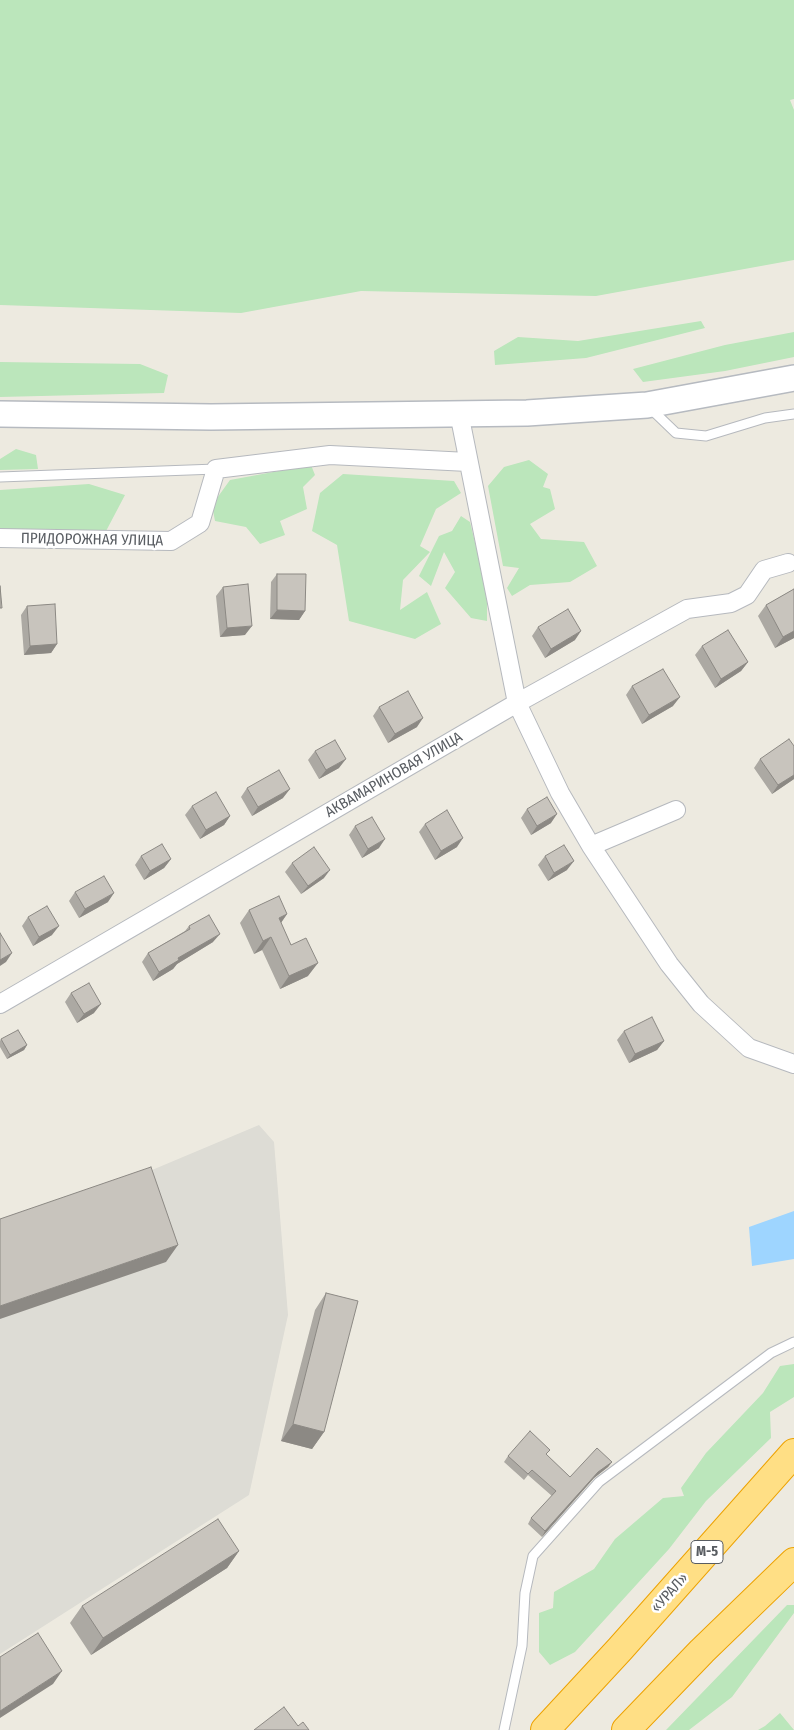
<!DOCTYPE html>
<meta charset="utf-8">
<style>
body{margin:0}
canvas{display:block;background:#edeae0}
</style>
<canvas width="794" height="1730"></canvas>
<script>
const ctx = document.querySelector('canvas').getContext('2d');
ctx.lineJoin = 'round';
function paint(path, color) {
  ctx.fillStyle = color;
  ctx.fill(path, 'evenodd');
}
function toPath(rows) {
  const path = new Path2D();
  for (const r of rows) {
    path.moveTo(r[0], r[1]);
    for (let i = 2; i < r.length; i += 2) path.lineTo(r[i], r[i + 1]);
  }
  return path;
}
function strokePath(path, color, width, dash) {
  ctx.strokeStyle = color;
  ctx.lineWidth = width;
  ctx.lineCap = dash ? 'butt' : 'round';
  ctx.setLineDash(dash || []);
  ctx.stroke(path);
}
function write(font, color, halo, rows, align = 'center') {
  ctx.font = font + ' "Fira Sans Condensed",sans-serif';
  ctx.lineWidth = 5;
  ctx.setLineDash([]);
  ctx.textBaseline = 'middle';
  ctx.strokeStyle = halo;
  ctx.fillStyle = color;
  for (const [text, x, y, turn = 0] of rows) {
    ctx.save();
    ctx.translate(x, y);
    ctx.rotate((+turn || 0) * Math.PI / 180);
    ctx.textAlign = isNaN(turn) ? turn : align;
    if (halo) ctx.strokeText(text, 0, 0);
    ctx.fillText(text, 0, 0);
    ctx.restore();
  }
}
paint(toPath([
 [259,1125,274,1142,288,1315,249,1495,0,1654,0,1234]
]), '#dddcd5');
paint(toPath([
 [0,0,794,0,794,99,790,100,794,110,794,260,596,296,361,291,241,313,0,305],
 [701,321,705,328,586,358,495,365,494,351,518,337,578,341],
 [794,332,794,357,725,371,643,382,633,369,725,345],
 [0,362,140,364,168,375,164,393,0,397],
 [16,449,36,455,38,469,0,470,0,459],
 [529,460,548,474,543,487,550,489,555,509,530,524,541,539,584,542,597,566,570,582,530,585,512,596,507,588,519,568,503,566,488,486,504,467],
 [311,465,315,475,303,487,307,509,280,521,285,535,260,544,246,527,215,521,212,505,230,480],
 [343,474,454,481,461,493,436,509,420,546,430,552,403,580,400,610,427,592,441,624,415,639,349,621,337,545,312,531,320,493],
 [89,484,125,495,105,533,0,533,0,490],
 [461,516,470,522,487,591,487,621,471,618,445,588,455,572,444,552,431,586,419,576,439,536,452,531],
 [794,1364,794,1397,770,1412,771,1438,706,1501,669,1549,575,1652,550,1665,539,1652,539,1613,553,1608,554,1592,594,1569,615,1539,663,1498,684,1496,681,1488,706,1453,763,1393,780,1366],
 [787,1605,794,1605,794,1613,732,1697,689,1730,666,1730],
 [780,1713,794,1730,758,1730,765,1726]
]), '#bbe6bb');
paint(toPath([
 [794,1211,794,1259,752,1266,749,1227]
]), '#9ed5ff');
const lane = toPath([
 [650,408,676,433,706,436,765,418,794,414],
 [0,477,216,469],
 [504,1730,522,1646,525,1593,533,1556,599,1482,771,1353,794,1342]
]);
const street = toPath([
 [459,413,517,703,560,793,591,846,669,964,701,1004,749,1048,794,1064],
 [0,538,171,541,200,523,216,469,330,455,468,462],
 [591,846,676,810],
 [0,1004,517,703,687,609,731,603,747,595,764,570,788,563]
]);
const secondary = toPath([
 [0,414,211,417,527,413,647,405,794,378]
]);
const highway = toPath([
 [545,1730,620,1649,794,1453],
 [626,1730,702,1651,794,1562]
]);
strokePath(lane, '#b6b9be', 11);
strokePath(street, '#b6b9be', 20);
strokePath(secondary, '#b6bac0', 28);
strokePath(highway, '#eda200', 30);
strokePath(lane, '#fff', 9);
strokePath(street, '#fff', 18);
strokePath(secondary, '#fff', 25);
strokePath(highway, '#ffdf85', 28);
paint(toPath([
 [277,574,305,611,299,620,270,619,271,582],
 [223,587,245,635,220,637,216,596],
 [794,589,794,638,775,648,758,616,766,605],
 [27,606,57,644,51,653,24,655,21,615],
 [538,627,575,640,545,658,532,636],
 [702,646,748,662,741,671,715,688,695,655],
 [632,686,673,706,642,724,626,695],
 [379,707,417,727,388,743,373,716],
 [794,746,794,779,772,794,754,768,760,759],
 [315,751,339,768,319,779,308,760],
 [247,788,283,798,252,816,241,797],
 [192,806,230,816,224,825,200,839,185,815],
 [527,809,551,823,531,835,521,818],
 [425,824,457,847,435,860,419,832],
 [355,826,379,848,362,858,349,835],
 [141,856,171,859,164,868,144,880,135,865],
 [545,856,567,870,548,881,538,865],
 [292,863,324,878,301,894,285,872],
 [75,892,108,902,79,918,69,901],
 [249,910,287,914,281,923,291,945,308,976,280,989,262,950,254,954,240,923],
 [28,917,52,935,33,946,22,926],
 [189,926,213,942,177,964,173,969,153,981,142,962,148,953,185,931],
 [71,993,94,1013,77,1023,65,1002],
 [624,1031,664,1041,657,1050,629,1063,617,1040],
 [1,1039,27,1045,24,1050,7,1059,0,1047,0,1041],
 [326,1293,324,1432,312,1449,281,1441,315,1310],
 [547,1455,570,1477,612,1462,608,1467,594,1478,542,1537,528,1524,531,1518,552,1496,528,1475,524,1480,504,1462,508,1456],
 [239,1551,227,1568,91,1655,70,1623,82,1606]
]), '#aca9a3');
paint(toPath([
 [277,610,305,611,299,620,270,619],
 [252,626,245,635,220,637,227,628],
 [581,631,575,640,545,658,551,649],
 [794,631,794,638,775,648,783,637],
 [57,644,51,653,24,655,30,646],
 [748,662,741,671,715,688,721,679],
 [680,697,673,706,642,724,649,715],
 [423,718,417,727,388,743,395,734],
 [346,759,339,768,319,779,326,770],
 [794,775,794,779,772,794,778,785],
 [290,789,283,798,252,816,258,807],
 [557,814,551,823,531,835,537,826],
 [230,816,224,825,200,839,206,830],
 [463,838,457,847,435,860,441,851],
 [385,839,379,848,362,858,368,849],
 [171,859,164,868,144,880,150,871],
 [574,861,567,870,548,881,554,873],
 [330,870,324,878,301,894,308,886],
 [114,893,108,902,79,918,85,909],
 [287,914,278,927,279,918],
 [59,926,52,935,33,946,39,937],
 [220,934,213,942,177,964,173,969,153,981,159,972,178,958],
 [271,937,262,950,254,954,263,941],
 [12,953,6,962,0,966,0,960],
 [318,963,308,976,280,989,289,976],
 [101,1004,94,1013,77,1023,84,1014],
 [664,1041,657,1050,629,1063,635,1054],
 [27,1045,24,1050,7,1059,10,1055],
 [178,1245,166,1262,0,1319,0,1306],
 [293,1424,324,1432,312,1449,281,1441],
 [612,1462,608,1467,594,1478,542,1537,545,1531,598,1472],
 [239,1551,227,1568,91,1655,103,1638],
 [62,1671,53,1684,0,1718,0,1711]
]), '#8c8984');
const building = toPath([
 [277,574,306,574,305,611,277,610,277,574],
 [248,584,252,626,227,628,223,587,248,584],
 [0,586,2,608,0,608,0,586],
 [794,589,794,631,783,637,766,605,794,589],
 [55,604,57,644,30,646,27,606,55,604],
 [568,609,581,631,551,649,538,627,568,609],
 [728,630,748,662,721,679,702,646,728,630],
 [663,669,680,697,649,715,632,686,663,669],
 [408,691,423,718,395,734,379,707,408,691],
 [789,739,794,746,794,775,778,785,760,759,789,739],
 [335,740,346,759,326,770,315,751,335,740],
 [279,770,290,789,258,807,247,788,279,770],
 [216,792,230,816,206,830,192,806,216,792],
 [547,797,557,814,537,826,527,809,547,797],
 [447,810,463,838,441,851,425,824,447,810],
 [372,817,385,839,368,849,355,826,372,817],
 [162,844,171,859,150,871,141,856,162,844],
 [564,845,574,861,554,873,545,856,564,845],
 [314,847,330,870,308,886,292,863,314,847],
 [104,876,114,893,85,909,75,892,104,876],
 [279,896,287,914,279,918,291,945,306,938,318,963,289,976,271,937,263,941,249,910,279,896],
 [47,906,59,926,39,937,28,917,47,906],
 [209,915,220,934,178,958,179,960,159,972,148,953,190,929,189,926,209,915],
 [0,933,12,953,0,960,0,933],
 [89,983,101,1004,84,1014,71,993,89,983],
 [652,1017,664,1041,635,1054,624,1031,652,1017],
 [18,1030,27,1045,10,1055,1,1039,18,1030],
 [151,1167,178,1245,0,1306,0,1219,151,1167],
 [326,1293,358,1301,324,1432,293,1424,326,1293],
 [530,1431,550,1450,546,1454,570,1477,597,1448,612,1462,598,1472,545,1531,531,1518,556,1491,532,1470,528,1474,508,1456,530,1431],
 [218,1519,239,1551,103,1638,82,1606,218,1519],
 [38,1633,62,1671,0,1711,0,1657,38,1633],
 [284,1707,298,1726,303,1722,309,1730,254,1730,284,1707]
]);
paint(building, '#c8c4bd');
strokePath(building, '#8c8984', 1);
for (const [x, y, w] of [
 [707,1552,32]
]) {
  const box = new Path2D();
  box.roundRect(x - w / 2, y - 11.5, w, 23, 4);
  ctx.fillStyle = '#fff';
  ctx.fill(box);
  strokePath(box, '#595d62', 1);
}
write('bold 14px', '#595d62', null, [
 ["М-5",707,1552]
]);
write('15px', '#595d62', '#fff', [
 ["ПРИДОРОЖНАЯ УЛИЦА",92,540,1],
 ["АКВАМАРИНОВАЯ УЛИЦА",394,775,-30],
 ["«УРАЛ»",670,1593,-48]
]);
</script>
